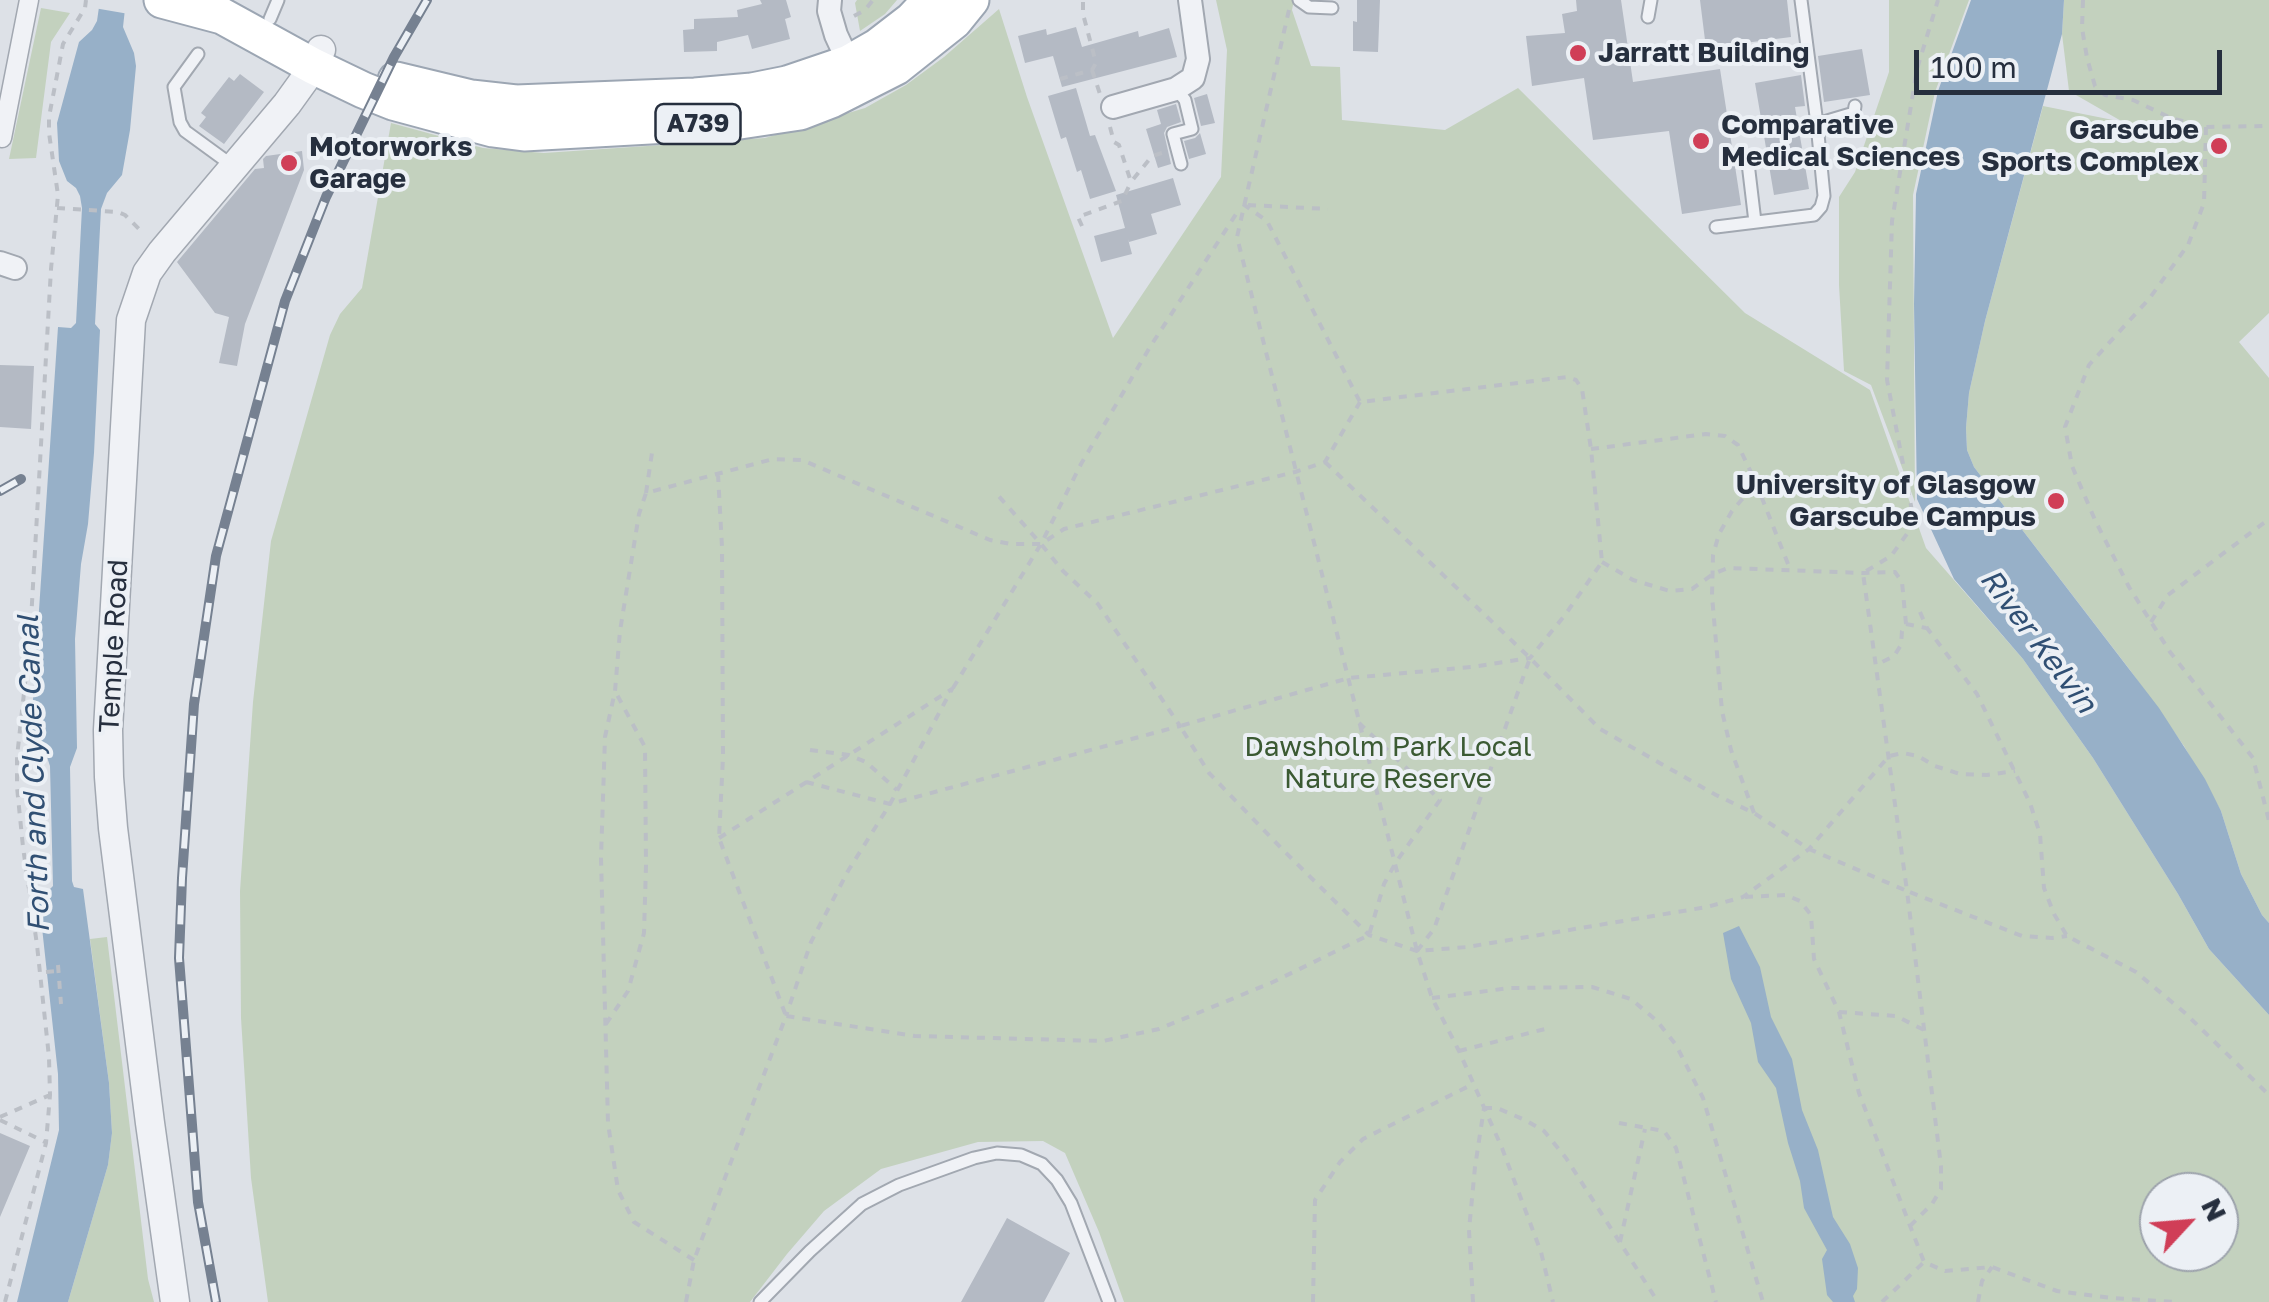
<!DOCTYPE html>
<style>
body{margin:0}
#map{position:relative;width:2269px;height:1302px;overflow:hidden;background:#dde1e7;font-family:"Golos Text",sans-serif}
canvas{display:block}
.north{position:absolute;left:2139px;top:1172px;width:100px;height:100px;box-sizing:border-box;background:#ecf0f5;border:2px solid #9da3ac;border-radius:50%;rotate:64deg;font-size:28px;font-weight:700;line-height:40px;text-align:center;color:#262f3e}
.north::after{content:'';display:block;margin:auto;width:35px;height:45px;background:#d03e57;clip-path:polygon(50% 0,100% 100%,50% 72%,0 100%)}
.scale{position:absolute;left:1914px;top:50px;width:308px;height:45px;box-sizing:border-box;border:5px solid #262f3e;border-top:0;padding-left:12px;font-size:30px;line-height:35px;white-space:nowrap;color:#262f3e;-webkit-text-stroke:8px #ecf0f5;paint-order:stroke}
</style>
<div id="map">
<canvas width="2269" height="1302"></canvas>
<div class="north">N</div>
<div class="scale">100 m</div>
</div>
<script>
const ctx = document.querySelector('canvas').getContext('2d');
ctx.lineJoin = 'round';
function paint(path, color) {
  ctx.fillStyle = color;
  ctx.fill(path, 'evenodd');
}
function toPath(rows) {
  const path = new Path2D();
  for (const r of rows) {
    path.moveTo(r[0], r[1]);
    for (let i = 2; i < r.length; i += 2) path.lineTo(r[i], r[i + 1]);
  }
  return path;
}
function strokePath(path, color, width, dash) {
  ctx.strokeStyle = color;
  ctx.lineWidth = width;
  ctx.lineCap = dash ? 'butt' : 'round';
  ctx.setLineDash(dash || []);
  ctx.stroke(path);
}
function write(font, color, halo, rows, align = 'center') {
  ctx.font = font + ' "Golos Text",sans-serif';
  ctx.lineWidth = 8;
  ctx.setLineDash([]);
  ctx.textBaseline = 'middle';
  ctx.strokeStyle = halo;
  ctx.fillStyle = color;
  for (const [text, x, y, turn = 0] of rows) {
    ctx.save();
    ctx.translate(x, y);
    ctx.rotate((+turn || 0) * Math.PI / 180);
    ctx.textAlign = isNaN(turn) ? turn : align;
    if (halo) ctx.strokeText(text, 0, 0);
    ctx.fillText(text, 0, 0);
    ctx.restore();
  }
}
paint(toPath([
 [857,0,897,0,885,14,860,31,855,3],
 [1216,0,1294,0,1292,10,1311,66,1340,67,1342,120,1445,130,1518,88,1745,313,1870,390,1926,548,2023,659,2093,758,2178,894,2209,949,2269,1015,2269,1302,1124,1302,1099,1232,1065,1153,1043,1141,978,1142,881,1169,824,1211,787,1254,750,1302,268,1302,251,1178,241,1018,240,891,253,702,271,541,330,335,340,314,362,288,391,123,483,148,544,153,765,138,865,108,906,85,944,57,999,9,1027,97,1113,338,1221,177,1227,50],
 [2159,1192,2219,1192,2219,1252,2159,1252],
 [1889,0,1969,0,1935,92,1913,195,1915,502,1871,385,1844,371,1839,285,1839,197,1855,172,1889,72],
 [2064,0,2269,0,2269,313,2239,342,2269,378,2269,923,2262,915,2241,874,2221,811,2184,746,2130,670,1974,467,1967,450,1966,428,1969,393,1985,321,2043,106,2123,122,2069,91,2062,34],
 [41,8,70,13,51,42,36,158,9,159],
 [107,937,148,1279,154,1302,68,1302,108,1165,112,1133,109,1083,90,939]
]), '#c3d1be');
paint(toPath([
 [100,0,126,0,123,27,134,53,136,66,130,130,122,175,107,193,101,209,95,324,100,330,94,453,88,524,81,564,75,639,77,748,70,767,72,881,74,887,83,889,109,1083,112,1133,108,1165,68,1302,17,1302,59,1130,58,1074,38,891,49,890,53,886,50,766,46,754,41,748,30,744,58,327,71,328,76,323,82,208,80,196,76,188,67,181,59,161,57,123,79,42,92,30,97,21],
 [1971,0,2064,0,2062,34,1985,321,1969,393,1966,428,1967,450,1974,467,2159,708,2205,779,2221,811,2241,874,2262,915,2269,923,2269,1015,2209,949,2178,894,2093,758,2023,659,1954,579,1917,499,1914,304,1916,194,1938,91],
 [1739,926,1760,967,1771,1017,1792,1059,1802,1110,1818,1150,1833,1217,1850,1244,1858,1268,1857,1289,1853,1296,1855,1302,1833,1302,1827,1295,1822,1259,1827,1250,1804,1208,1800,1181,1788,1143,1776,1088,1758,1062,1751,1023,1731,979,1723,933]
]), '#97b0c8');
paint(toPath([
 [95,0,131,0,129,14,94,8]
]), '#dde1e7');
paint(toPath([
 [760,0,786,0,791,17,785,19,790,39,752,49,748,35,717,42,717,51,684,52,683,30,694,29,694,19,738,17,737,10,762,4],
 [1357,0,1380,0,1378,52,1353,51,1353,21,1357,22],
 [1576,0,1621,0,1633,82,1720,69,1741,205,1682,214,1669,131,1593,140,1584,78,1532,86,1526,36,1565,33,1562,14,1577,11],
 [1700,0,1787,0,1791,37,1706,48],
 [1076,27,1082,47,1138,31,1139,37,1169,28,1177,57,1062,87,1053,56,1025,63,1018,36,1046,29,1047,35],
 [1862,49,1870,95,1824,102,1818,56],
 [240,74,264,92,224,144,199,126,206,117,201,113,229,77,234,81],
 [1801,75,1805,106,1795,107,1809,189,1774,195,1755,83],
 [1076,88,1090,136,1095,135,1116,191,1090,199,1081,170,1077,172,1066,137,1061,139,1048,96],
 [1207,94,1215,123,1201,126,1194,98],
 [1176,104,1181,122,1167,127,1164,133,1171,164,1158,168,1146,129,1161,124,1157,110],
 [1200,133,1206,154,1189,159,1184,141,1195,138],
 [302,151,304,170,245,324,237,366,219,363,229,317,215,313,177,262,255,169,264,168,263,159,266,156],
 [1173,178,1181,205,1151,214,1157,234,1129,242,1128,239,1132,254,1101,262,1094,236,1125,228,1116,195],
 [0,365,34,366,31,429,0,427],
 [0,1133,30,1146,0,1217],
 [1007,1218,1070,1253,1044,1302,961,1302]
]), '#b4bac4');
const service = toPath([
 [1299,0,1309,7,1332,8],
 [1648,17,1651,0],
 [270,19,278,0],
 [198,54,174,87,180,122,185,131,233,166],
 [1176,89,1185,100,1192,129,1173,134,1181,164],
 [1817,124,1854,113,1855,106],
 [1748,163,1755,222],
 [1716,227,1814,215,1821,207,1824,196,1817,124,1801,0],
 [760,1302,810,1251,862,1204,899,1185,974,1158,997,1153,1021,1155,1042,1164,1057,1180,1071,1203,1109,1302]
]);
const pedestrian = toPath([
 [2,138,29,0]
]);
const minor = toPath([
 [830,0,829,11,836,35,849,63],
 [1113,107,1176,89,1193,78,1198,59,1190,0],
 [0,263,15,268]
]);
const tertiary = toPath([
 [175,1302,150,1123,113,828,109,777,108,730,131,320,147,273,162,252,287,104,305,79,321,50]
]);
const primary = toPath([
 [162,0,222,16,313,66,363,90,393,102,493,129,524,133,740,121,800,112,831,100,896,67,954,21,971,0],
 [396,80,471,98,516,103,695,96,752,91,787,84,849,63,877,47,912,20,931,0]
]);
strokePath(service, '#a2a8b1', 15);
strokePath(pedestrian, '#a2a8b1', 21);
strokePath(minor, '#a2a8b1', 26);
strokePath(tertiary, '#a2a8b1', 31);
strokePath(primary, '#9ca6b3', 39);
strokePath(toPath([
 [2083,0,2082,28,2087,58,2095,86,2105,95,2133,100,2171,118,2206,127,2269,126],
 [1289,10,1237,237,1417,951,1432,998,1459,1051,1502,1148,1541,1252,1553,1302],
 [854,16,865,10,873,0],
 [1092,70,1100,94],
 [1060,79,1092,70,1096,63,1083,14,1083,0],
 [1110,127,1114,142,1119,145,1131,182,1152,156,1162,153],
 [2206,127,2204,203,2188,245,2149,299,2089,365,2065,427,2072,466,2095,520,2129,587,2170,652,2253,758,2269,821],
 [1243,204,1267,221,1360,402,1567,377,1576,380,1582,389,1591,449,1602,562,1565,615,1530,658,1472,667,1349,678,1180,726,1209,773,1282,849,1369,935,1417,951,1467,947,1707,907,1743,897,1809,849,1889,756,1903,753,1918,756,1935,766,1960,774,1987,775,2015,771],
 [1248,205,1328,209],
 [57,208,118,212,125,215,144,234],
 [1082,226,1078,217,1122,201,1131,182],
 [1591,449,1706,434,1725,436,1738,445,1756,483,1790,569],
 [1325,462,1530,658,1600,729,1716,795,1754,813,1809,849,1907,891,1863,573,1891,556,1909,531,1912,511,1887,380,1892,221,1917,69,1938,0],
 [718,474,722,547,723,757,719,838,786,1016],
 [646,493,653,446],
 [1602,562,1633,580,1670,591,1692,589,1713,574,1728,568,1863,573,1895,572,1902,582,1906,624,1902,631,1901,645,1894,656,1876,665],
 [1920,612,1927,628,1977,694,2030,803,2040,834,2044,888,2054,914,2067,936,2136,972,2185,1013,2269,1095],
 [2151,622,2168,595,2269,519],
 [1906,624,1926,628],
 [953,688,1041,544,1064,529,1295,472,1325,462,1360,402],
 [810,750,849,755,866,762,897,790],
 [806,782,890,804,1180,726,1098,604,1063,571,1041,544,1081,464,1150,347,1240,208],
 [1754,813,1731,750,1722,711,1712,596,1713,555,1719,534,1732,511,1756,483],
 [719,838,952,689,890,804,848,871,811,942,786,1016],
 [1745,897,1786,895,1800,901,1811,915,1814,959,1839,1012,1859,1093,1924,1262,1945,1271,1992,1267,2057,1291,2111,1298,2176,1302],
 [1417,951,1434,929,1530,658],
 [58,965,61,1004],
 [46,972,58,971],
 [1432,998,1510,988,1592,987,1631,999,1657,1021,1676,1045,1703,1098,1763,1302],
 [1839,1012,1896,1016,1924,1030],
 [606,1024,628,991,644,933,646,865,645,747,615,691],
 [1459,1051,1545,1029],
 [1484,1108,1497,1108,1525,1120,1544,1131,1566,1158,1658,1302],
 [0,1117,50,1095],
 [0,1120,45,1142],
 [1619,1123,1664,1131,1676,1148,1716,1302],
 [1910,1226,1932,1204,1941,1189,1941,1166,1907,891,2022,936,2052,938,2067,936],
 [1620,1242,1645,1129],
 [694,1260,634,1222,618,1190,608,1123,601,858,605,737,615,691,620,631,639,514,646,493,773,459,802,460,990,540,1011,544,1041,544,995,492],
 [5,1302,46,1143,50,1095,49,1057,37,945,23,847,17,787,17,757,30,638,51,269,58,195,49,133,49,117,63,44,85,8,86,0],
 [686,1302,694,1260,786,1016,915,1036,1103,1041,1159,1029,1273,982,1369,935,1384,884,1396,862,1440,800,1359,723],
 [1313,1302,1315,1200,1340,1162,1363,1139,1473,1084],
 [1473,1302,1469,1230,1475,1167,1484,1108],
 [1882,1302,1924,1262],
 [1978,1302,1982,1281,1992,1267]
]), '#bbbfc6', 4, [8, 8]);
strokePath(service, '#f0f2f6', 11);
strokePath(pedestrian, '#f0f2f6', 18);
strokePath(minor, '#f0f2f6', 22);
strokePath(tertiary, '#f0f2f6', 28);
strokePath(primary, '#fff', 35);
const rail = toPath([
 [0,491,21,479],
 [216,1302,198,1202,179,958,182,878,194,704,216,556,285,301,326,197,394,57,427,0]
]);
strokePath(rail, '#768191', 10);
strokePath(rail, '#ecf0f5', 6, [19]);
for (const [x, y, r, color] of [
 [1578,53,10,"#d03e57"],
 [1701,141,10,"#d03e57"],
 [2219,146,10,"#d03e57"],
 [289,163,10,"#d03e57"],
 [2056,501,10,"#d03e57"]
]) {
  const dot = new Path2D();
  dot.arc(x, y, r, 0, 2 * Math.PI);
  ctx.fillStyle = color;
  ctx.fill(dot);
  strokePath(dot, '#ecf0f5', 4);
}
for (const [x, y, w] of [
 [698,124,85]
]) {
  const box = new Path2D();
  box.roundRect(x - w / 2, y - 20, w, 40, 8);
  ctx.fillStyle = '#ecf0f5';
  ctx.fill(box);
  strokePath(box, '#262f3e', 2.5);
}
write('bold 25px', '#262f3e', null, [
 ["A739",698,124]
]);
write('bold 28px', '#262f3e', '#ecf0f5', [
 ["Jarratt Building",1598,53],
 ["Comparative",1721,125],
 ["Medical Sciences",1721,157],
 ["Garscube",2199,130,"right"],
 ["Sports Complex",2199,162,"right"],
 ["Motorworks",309,147],
 ["Garage",309,179],
 ["University of Glasgow",2036,485,"right"],
 ["Garscube Campus",2036,517,"right"]
], 'left');
write('28px', '#262f3e', '#ecf0f5', [
 ["Temple Road",114,646,-87]
]);
write('28px', '#3b5a33', '#ecf0f5', [
 ["Dawsholm Park Local",1388,747],
 ["Nature Reserve",1388,779]
]);
write('italic 30px', '#304f73', '#ecf0f5', [
 ["River Kelvin",2038,641,53],
 ["Forth and Clyde Canal",34,774,-92]
]);
</script>
